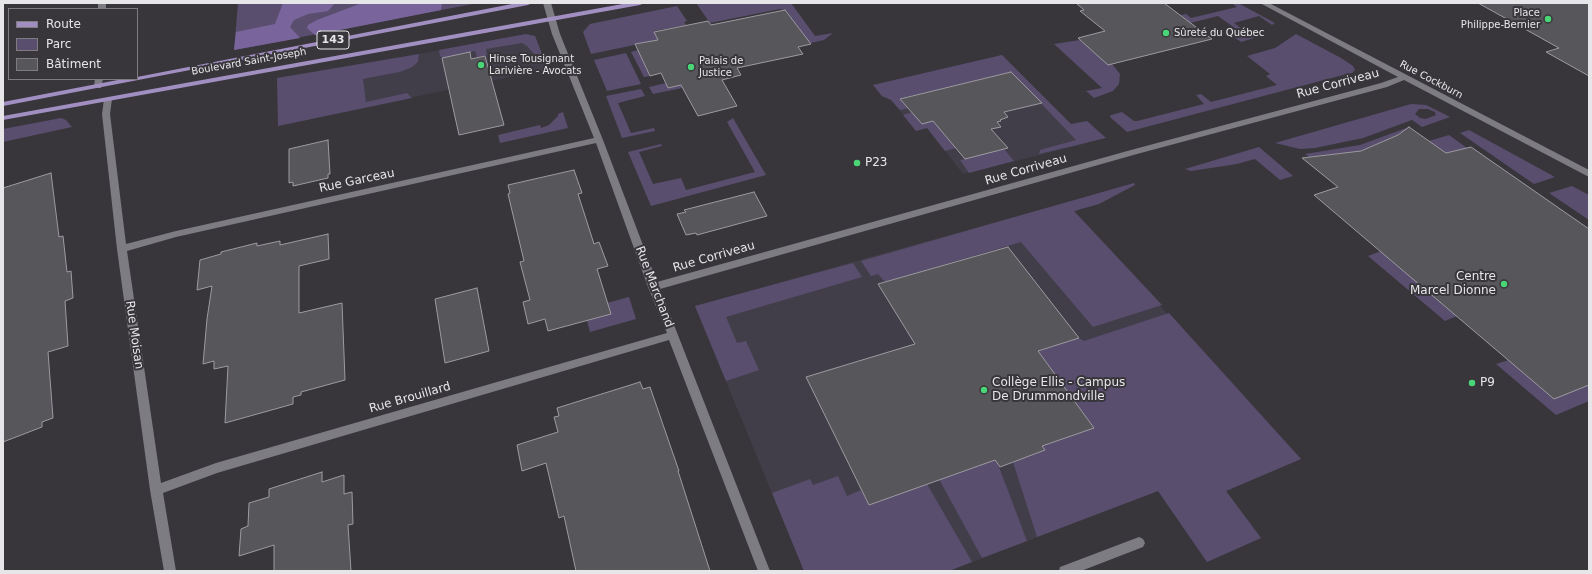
<!DOCTYPE html>
<meta charset="utf-8">
<style>
body{margin:0}
#map{position:relative;width:1592px;height:574px;overflow:hidden;background:#38363b;font-family:"DejaVu Sans",sans-serif}
canvas{display:block}
.frame{position:absolute;inset:0;border:4px solid #e6e5e8;pointer-events:none}
.legend{position:absolute;left:8px;top:8px;width:130px;height:72px;box-sizing:border-box;background:#38363b;border:1px solid #7e7c80;margin:0;padding:5px 7px;list-style:none;font-size:12px;color:#e6e5e8}
.legend li{display:flex;align-items:center;gap:8px;height:20px}
.legend b{width:20px;border:1px solid #7e7c80}
</style>
<div id="map">
<canvas width="1592" height="574"></canvas>
<div class="frame"></div>
<ul class="legend">
<li><b style="height:5px;background:#a18fc2"></b>Route</li>
<li><b style="height:11px;background:#5a4e6f"></b>Parc</li>
<li><b style="height:11px;background:#57565b"></b>Bâtiment</li>
</ul>
</div>
<script>
const ctx = document.querySelector('canvas').getContext('2d');
ctx.lineJoin = 'round';
function paint(path, color) {
  ctx.fillStyle = color;
  ctx.fill(path, 'evenodd');
}
function toPath(rows) {
  const path = new Path2D();
  for (const r of rows) {
    path.moveTo(r[0], r[1]);
    for (let i = 2; i < r.length; i += 2) path.lineTo(r[i], r[i + 1]);
  }
  return path;
}
function strokePath(path, color, width, dash) {
  ctx.strokeStyle = color;
  ctx.lineWidth = width;
  ctx.lineCap = dash ? 'butt' : 'round';
  ctx.setLineDash(dash || []);
  ctx.stroke(path);
}
function write(font, color, halo, rows, align = 'center') {
  ctx.font = font + ' "DejaVu Sans",sans-serif';
  ctx.lineWidth = 4;
  ctx.setLineDash([]);
  ctx.textBaseline = 'middle';
  ctx.strokeStyle = halo;
  ctx.fillStyle = color;
  for (const [text, x, y, turn = 0] of rows) {
    ctx.save();
    ctx.translate(x, y);
    ctx.rotate((+turn || 0) * Math.PI / 180);
    ctx.textAlign = isNaN(turn) ? turn : align;
    if (halo) ctx.strokeText(text, 0, 0);
    ctx.fillText(text, 0, 0);
    ctx.restore();
  }
}
paint(toPath([
 [526,34,535,36,548,69,366,107,363,79,400,72,418,62,419,54],
 [1002,55,1088,143,963,174,927,128,916,131,891,100,882,96,873,85],
 [1071,201,1080,210,1074,212,1301,459,1226,491,1261,538,1207,562,1158,491,949,571,804,571,695,306]
]), '#413e49');
paint(toPath([
 [238,3,478,3,234,50],
 [696,3,791,3,815,36,833,33,824,40,810,43,785,10,780,9,710,23],
 [1232,3,1238,3,1275,23,1272,25,1259,16,1234,23,1254,38,1241,42,1230,34,1239,31,1218,16,1190,23,1181,15,1186,14,1191,18,1237,7],
 [677,6,687,21,684,22,686,25,654,31,658,40,591,54,583,32,590,24],
 [526,34,535,36,542,54,534,54,527,46,522,43,486,49,487,55,477,57,475,51,443,58,440,56,439,50],
 [1296,34,1341,58,1353,66,1355,70,1352,73,1343,75,1127,132,1110,117,1111,115,1122,112,1134,121,1137,121,1204,104,1196,95,1201,94,1211,102,1277,85,1266,76,1270,74,1247,56,1275,48],
 [1080,40,1112,64,1120,74,1119,84,1113,91,1094,98,1086,91,1102,88,1054,44],
 [638,50,650,76,644,77,631,52],
 [626,53,641,84,607,91,594,60],
 [419,54,418,62,412,67,400,72,363,79,366,102,407,93,412,98,278,126,277,78],
 [1002,55,1071,124,1087,121,1106,138,1039,154,1040,150,1076,140,1011,72,902,98,909,108,900,110,891,100,882,96,873,85],
 [666,83,669,88,681,85,682,88,653,94,649,87],
 [641,89,645,96,618,103,631,133,654,128,655,131,622,138,606,96],
 [1411,104,1426,105,1450,117,1422,127,1412,120,1363,138,1315,148,1300,149,1275,143],
 [1419,109,1428,109,1435,112,1436,115,1426,119,1420,118,1415,114],
 [563,112,568,128,500,143,498,135,540,125,541,128,549,125,558,116,558,114],
 [913,112,933,121,956,148,945,151,927,128,916,131,903,115],
 [61,118,66,120,72,127,3,142,3,129],
 [733,118,766,175,651,206,628,152,661,144,662,146,639,152,653,184,681,178,686,190,755,172,727,122],
 [1409,127,1398,135,1361,151,1309,157,1305,154,1360,145],
 [1469,130,1555,177,1534,184,1460,133],
 [1449,135,1467,148,1446,153,1429,141],
 [1259,147,1293,176,1280,180,1255,159,1237,164,1191,171,1185,169],
 [1004,149,1014,161,969,173,960,160],
 [1134,183,1135,185,1099,204,1074,211,1162,305,1093,327,1021,242,885,282,878,274,871,276,861,261],
 [1572,186,1589,195,1589,220,1549,193],
 [1381,251,1457,316,1445,321,1368,256],
 [853,263,862,277,726,317,737,343,746,341,759,370,726,381,695,306],
 [629,297,636,319,590,332,587,321,610,314,607,303],
 [1169,313,1301,459,1226,491,1261,538,1207,562,1158,491,1037,537,1013,462,1045,450,1042,446,1094,428,1038,351,1079,338,1084,341],
 [1509,360,1589,385,1589,401,1556,415,1496,364],
 [995,460,999,467,1027,541,982,558,939,479],
 [838,476,847,496,861,490,869,505,927,484,972,562,949,571,804,571,772,493,810,479,813,485]
]), '#5a4e6f');
paint(toPath([
 [283,3,335,3,328,11,308,14,294,20,290,27,300,38,234,50,236,32,275,24],
 [362,3,442,3,441,10,315,35,307,28,308,25,317,20]
]), '#79659c');
const building = toPath([
 [1076,3,1164,3,1212,39,1108,65,1078,38,1105,31,1080,11,1084,10,1076,3],
 [1478,3,1589,3,1589,76,1546,52,1559,48,1478,3],
 [785,10,811,44,798,47,803,54,737,68,741,75,722,80,737,106,698,116,681,85,668,88,661,73,650,76,635,44,658,40,654,32,708,21,711,25,785,10],
 [470,52,471,59,485,56,504,125,459,135,442,58,470,52],
 [1011,72,1042,103,1004,112,1008,117,1000,120,1001,121,997,122,1001,127,991,129,1008,148,965,159,933,121,922,124,900,99,1011,72],
 [1409,127,1446,153,1471,147,1589,229,1589,385,1554,399,1314,195,1338,187,1302,158,1361,151,1398,135,1409,127],
 [328,140,330,174,328,174,328,178,293,186,293,182,289,183,289,149,328,140],
 [574,170,582,193,578,194,594,244,599,242,608,266,597,269,611,314,548,331,545,319,528,324,523,302,530,300,520,262,524,261,508,194,510,193,508,185,574,170],
 [51,173,59,237,63,236,67,272,71,271,73,298,65,301,68,346,48,352,53,418,42,422,42,427,3,442,3,188,51,173],
 [754,192,767,216,697,235,696,233,686,235,677,214,686,212,684,210,754,192],
 [328,234,329,259,299,266,299,313,342,303,345,380,301,392,301,395,293,397,293,404,225,423,228,366,214,369,214,361,203,364,207,319,212,286,197,290,200,260,221,254,221,252,257,243,257,246,280,241,280,245,328,234],
 [1008,247,1079,338,1038,351,1094,428,1042,446,1045,450,1000,467,995,460,869,505,806,377,915,344,878,284,1008,247],
 [477,288,489,351,445,363,435,299,477,288],
 [640,382,643,389,650,387,679,471,678,471,710,571,576,571,564,516,559,518,546,463,522,471,517,445,558,432,554,417,559,416,557,408,640,382],
 [322,472,322,482,344,475,344,494,352,492,353,524,348,525,351,571,274,571,274,545,239,556,241,529,248,526,249,503,269,497,269,489,322,472]
]);
paint(building, '#57565b');
strokePath(building, '#9d9ba1', 1);
paint(toPath([
 [98,3,106,3,106,9,98,9,98,3],
 [543,3,551,3,560,34,603,140,657,282,1131,150,1381,83,1398,77,1260,3,1269,3,1589,170,1589,177,1404,80,1387,87,1137,154,660,289,770,571,758,571,669,340,217,473,163,493,176,571,164,571,150,490,117,249,102,114,104,99,108,97,112,99,110,114,126,244,176,231,594,138,552,34,543,3],
 [596,143,648,287,667,333,216,463,161,483,127,251,176,237,596,143],
 [95,79,103,79,101,88,98,88,94,86,95,79],
 [1139,537,1143,539,1145,543,1143,547,1081,571,1059,571,1060,567,1139,537]
]), '#7e7c83');
paint(toPath([
 [517,3,532,3,528,5,3,106,3,102,123,79,137,79,137,77,517,3],
 [628,3,644,3,640,5,3,120,3,116,628,3]
]), '#a18fc2');
for (const [x, y, r, color] of [
 [1548,19,4,"#4ad677"],
 [1166,33,4,"#4ad677"],
 [481,65,4,"#4ad677"],
 [691,67,4,"#4ad677"],
 [857,163,4,"#4ad677"],
 [1504,284,4,"#4ad677"],
 [1472,383,4,"#4ad677"],
 [984,390,4,"#4ad677"]
]) {
  const dot = new Path2D();
  dot.arc(x, y, r, 0, 2 * Math.PI);
  ctx.fillStyle = color;
  ctx.fill(dot);
  strokePath(dot, '#38363b', 1.5);
}
write('10px', '#e6e5e8', '#38363b', [
 ["Place",1540,13,"right"],
 ["Philippe-Bernier",1540,25,"right"],
 ["Sûreté du Québec",1174,33],
 ["Hinse Tousignant",489,59],
 ["Larivière - Avocats",489,71],
 ["Palais de",699,61],
 ["Justice",699,73]
], 'left');
write('10px', '#e6e5e8', '#38363b', [
 ["Boulevard Saint-Joseph",249,62,-10],
 ["Rue Cockburn",1431,80,28]
]);
for (const [x, y, w] of [
 [333,40,32]
]) {
  const box = new Path2D();
  box.roundRect(x - w / 2, y - 9, w, 18, 3);
  ctx.fillStyle = '#38363b';
  ctx.fill(box);
  strokePath(box, '#e6e5e8', 1);
}
write('bold 11px', '#e6e5e8', null, [
 ["143",333,40]
]);
write('12px', '#e6e5e8', '#38363b', [
 ["Rue Corriveau",1338,84,-15],
 ["Rue Corriveau",1026,170,-16],
 ["Rue Garceau",357,181,-12],
 ["Rue Corriveau",714,257,-16],
 ["Rue Marchand",654,287,69],
 ["Rue Moisan",134,335,82],
 ["Rue Brouillard",410,398,-16]
]);
write('12px', '#e6e5e8', '#38363b', [
 ["P23",865,163],
 ["Centre",1496,277,"right"],
 ["Marcel Dionne",1496,291,"right"],
 ["Collège Ellis - Campus",992,383],
 ["De Drummondville",992,397],
 ["P9",1480,383]
], 'left');
</script>
